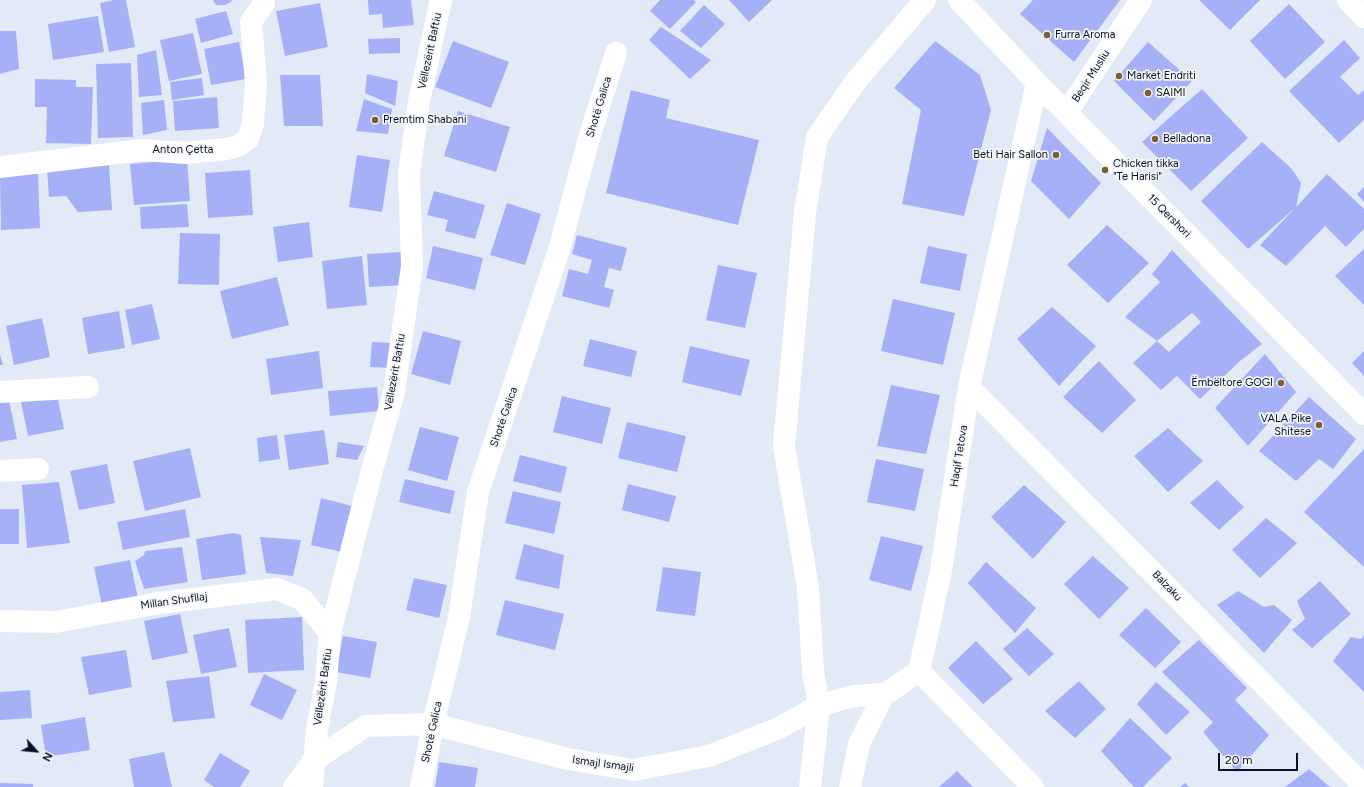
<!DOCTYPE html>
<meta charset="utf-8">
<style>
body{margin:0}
#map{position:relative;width:1364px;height:787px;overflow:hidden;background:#e1eaf6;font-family:Figtree,sans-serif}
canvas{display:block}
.north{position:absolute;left:16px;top:731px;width:40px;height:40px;-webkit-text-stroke:3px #f6f6f6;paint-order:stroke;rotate:117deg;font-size:11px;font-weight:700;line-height:16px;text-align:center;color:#041328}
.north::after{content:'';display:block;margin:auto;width:14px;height:18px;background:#041328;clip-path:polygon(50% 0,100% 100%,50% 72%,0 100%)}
.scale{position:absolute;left:1218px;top:753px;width:80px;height:18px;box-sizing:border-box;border:2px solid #041328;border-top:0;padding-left:5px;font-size:12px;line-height:14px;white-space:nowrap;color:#041328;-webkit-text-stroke:3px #f6f6f6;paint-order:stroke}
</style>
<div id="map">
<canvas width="1364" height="787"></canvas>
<div class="north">N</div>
<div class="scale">20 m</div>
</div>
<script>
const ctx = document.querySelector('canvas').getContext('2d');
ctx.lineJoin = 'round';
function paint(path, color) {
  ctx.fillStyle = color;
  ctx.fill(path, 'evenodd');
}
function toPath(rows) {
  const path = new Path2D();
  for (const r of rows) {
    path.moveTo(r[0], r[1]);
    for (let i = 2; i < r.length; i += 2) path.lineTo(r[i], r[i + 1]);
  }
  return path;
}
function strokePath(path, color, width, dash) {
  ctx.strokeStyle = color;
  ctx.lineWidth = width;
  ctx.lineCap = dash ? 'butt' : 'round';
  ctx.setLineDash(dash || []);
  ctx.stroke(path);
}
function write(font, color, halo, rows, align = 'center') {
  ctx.font = font + ' Figtree,sans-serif';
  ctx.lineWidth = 3.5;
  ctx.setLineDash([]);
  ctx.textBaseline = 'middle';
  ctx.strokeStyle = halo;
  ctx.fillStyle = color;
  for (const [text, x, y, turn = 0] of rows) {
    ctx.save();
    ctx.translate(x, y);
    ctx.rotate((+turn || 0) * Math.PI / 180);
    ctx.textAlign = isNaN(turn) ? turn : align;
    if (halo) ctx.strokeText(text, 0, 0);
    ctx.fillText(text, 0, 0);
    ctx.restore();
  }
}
paint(toPath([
 [114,0,126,0,135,47,109,52,100,3],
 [213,0,231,0,232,1,225,5,216,5],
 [368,0,411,0,414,25,383,28,382,14,369,15],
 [660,0,694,0,696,2,670,29,650,11],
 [729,0,772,0,749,22],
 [1033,0,1120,0,1074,62,1020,14],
 [1199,0,1260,0,1230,30],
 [320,3,328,47,285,56,276,11],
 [1289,4,1325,42,1285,79,1250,41],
 [704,5,725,24,701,48,680,31],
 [226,11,233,34,201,43,195,19],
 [98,16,104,52,53,60,48,24],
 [661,27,711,60,690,79,649,40],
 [0,31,16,31,19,69,0,74],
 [193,33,202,74,169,81,160,40],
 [400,38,400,53,369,54,368,39],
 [1344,40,1360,58,1340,77,1358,95,1364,90,1364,120,1339,143,1289,91],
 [453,41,509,62,491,108,435,87],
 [935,41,980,75,991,110,964,216,902,204,921,110,894,88],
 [239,42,246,79,211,85,204,49],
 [1148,42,1192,81,1154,121,1114,81],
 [156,50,162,95,139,97,137,55],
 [131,63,133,137,98,138,96,64],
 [367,74,398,81,395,106,365,93],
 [280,75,320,75,323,126,284,126],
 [202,78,204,95,172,100,170,82],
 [35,79,76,80,76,87,93,87,91,144,46,143,47,107,35,107],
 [1202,89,1248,138,1191,191,1142,142],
 [631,90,670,100,666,118,759,140,738,225,606,193],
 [217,97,219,128,175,131,173,101],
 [364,99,392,109,388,134,356,131],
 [164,100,167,130,143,135,141,103],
 [458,111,510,127,496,172,444,156],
 [1047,128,1101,183,1069,219,1031,181],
 [1262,142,1291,168,1301,183,1296,207,1327,174,1364,209,1364,229,1346,247,1325,226,1286,266,1260,245,1295,208,1248,249,1201,201],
 [357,155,390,160,382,212,349,207],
 [187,159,190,201,134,205,130,164],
 [109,165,112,210,78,212,66,196,49,197,47,169],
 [250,170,253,215,208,218,205,173],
 [38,174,40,228,1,230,0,175],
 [1364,187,1364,202,1357,194],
 [434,191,485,205,475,239,445,231,448,220,427,215],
 [507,203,541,214,525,265,490,255],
 [187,204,189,227,141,229,140,207],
 [309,222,313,257,278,262,273,227],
 [1107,225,1149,263,1108,303,1067,265],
 [180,233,220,234,219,285,178,284],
 [577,235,627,248,621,271,609,268,604,287,614,290,609,308,562,296,569,269,588,274,592,260,572,254],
 [433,246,483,258,475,290,426,278],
 [928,246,967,254,960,291,920,283],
 [1364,249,1364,305,1335,276],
 [1172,250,1262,344,1240,361,1200,399,1177,376,1161,390,1133,363,1157,341,1125,317,1160,282,1152,274],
 [1192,313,1201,322,1169,352,1157,341],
 [403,252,404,285,369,287,367,254],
 [362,256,367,305,327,309,322,261],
 [718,265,757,273,745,328,706,320],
 [277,277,289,325,232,339,220,291],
 [893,299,955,313,943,365,881,351],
 [152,304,160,339,132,345,125,310],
 [1052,307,1096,346,1059,386,1017,339],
 [119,311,125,348,88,354,82,318],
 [42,318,50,357,14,365,6,326],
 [423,331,461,341,450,385,411,374],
 [590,339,637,351,631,377,583,366],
 [372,342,392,343,390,368,370,367],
 [690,346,750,360,741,396,682,382],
 [319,351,323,388,271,395,266,359],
 [1364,351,1364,376,1352,363],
 [1265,354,1296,392,1248,446,1215,408],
 [0,355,3,365,0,365],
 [1099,361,1136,400,1102,433,1063,397],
 [891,385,940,395,926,454,877,446],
 [377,387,379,411,330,416,328,391],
 [56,389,64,429,28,436,20,397],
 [562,396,611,408,602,444,553,432],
 [1309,397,1356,439,1333,469,1319,459,1296,481,1259,451],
 [9,400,17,439,0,442,0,401],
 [627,422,686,436,677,472,618,458],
 [420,427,459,437,447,481,408,470],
 [1168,428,1203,461,1168,492,1134,456],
 [324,430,329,464,289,470,284,435],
 [277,435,280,459,259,462,257,438],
 [338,442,364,446,357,460,336,457],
 [190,448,201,497,145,511,133,461],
 [1364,449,1364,567,1304,512],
 [520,455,567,467,561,493,513,481],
 [876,459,924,469,915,511,867,502],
 [107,464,115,503,79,510,70,471],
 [405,479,455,491,450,514,399,502],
 [1217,480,1244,507,1219,530,1190,503],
 [59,482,70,543,27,548,22,485],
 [628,484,676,496,669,522,622,510],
 [1024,485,1066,522,1033,559,991,517],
 [513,491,561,502,554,534,505,523],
 [321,498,352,506,342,552,311,545],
 [0,509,19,509,19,544,0,544],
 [185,509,190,537,123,550,117,522],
 [1266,518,1297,543,1260,578,1232,550],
 [233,533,241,535,246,574,202,580,196,539],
 [881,536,923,546,911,591,869,580],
 [260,537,301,540,293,576,266,573],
 [524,544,564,555,559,589,515,579],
 [182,547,188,582,144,589,135,561,144,555,145,551],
 [1093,556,1129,588,1099,619,1064,584],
 [130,560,138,599,102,606,94,567],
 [986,562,1036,608,1015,633,968,583],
 [663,567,701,572,695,616,656,611],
 [414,578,447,585,439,618,406,610],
 [1320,581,1351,614,1312,648,1292,630,1305,619,1297,601],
 [1238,591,1264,607,1274,605,1292,620,1264,653,1217,605],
 [505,600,564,614,555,650,496,635],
 [1146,608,1181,642,1155,668,1119,635],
 [180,614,188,653,152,660,144,621],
 [302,617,304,670,248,673,245,620],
 [229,628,237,667,201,674,193,635],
 [1027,628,1054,654,1029,676,1003,649],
 [1364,635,1364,692,1333,661,1351,637,1361,639],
 [343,636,377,642,370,678,336,672],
 [1199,640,1247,688,1235,700,1269,735,1237,772,1203,732,1213,722,1162,672],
 [976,641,1013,679,983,704,948,668],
 [126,650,132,687,89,695,81,657],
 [264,674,297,690,282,720,250,705],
 [209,676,215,718,173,722,166,681],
 [1079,681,1106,709,1075,738,1045,711],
 [1156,682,1190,712,1166,735,1137,704],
 [30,690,32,718,0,720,0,692],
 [85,717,90,750,46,757,41,725],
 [1130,718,1172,758,1143,787,1134,787,1101,751],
 [164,752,172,787,134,787,129,759],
 [220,753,250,771,240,787,214,787,204,780],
 [439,762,478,768,475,787,435,787],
 [1309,769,1330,787,1285,787],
 [957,771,973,787,939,787],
 [0,783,33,784,33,787,0,787],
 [1185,783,1189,787,1180,787]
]), '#a5b0f7');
strokePath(toPath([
 [959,0,1037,83,1364,414],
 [1348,0,1364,17],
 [1067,112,1141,0],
 [0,167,142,150,186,153,227,149,238,146,248,139,253,124,256,83,251,22,264,3],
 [969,387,1364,786],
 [0,392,88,387],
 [0,471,38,469],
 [0,621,55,622,159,603,277,589,302,599,330,633],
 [919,671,941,571,969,387,1037,83],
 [919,671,1033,787],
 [294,787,314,760,366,726,433,724,568,759,633,770,709,756,779,728,819,706,853,696,884,694,890,691,919,671],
 [312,787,317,729,326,682,330,633,372,470,394,392,412,266,409,173,419,101,441,0],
 [421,787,433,724,459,617,478,492,559,250,589,138,616,53],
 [810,787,819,706,813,671,808,588,784,446,805,213,817,137,856,81,925,0],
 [850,787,859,744,884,694]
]), '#fff', 22);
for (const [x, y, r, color] of [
 [1047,35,4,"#7b5e31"],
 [1119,76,4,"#7b5e31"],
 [1148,93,4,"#7b5e31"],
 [375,120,4,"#7b5e31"],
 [1155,139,4,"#7b5e31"],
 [1056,155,4,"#7b5e31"],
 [1105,170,4,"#7b5e31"],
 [1281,383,4,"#7b5e31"],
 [1319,425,4,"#7b5e31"]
]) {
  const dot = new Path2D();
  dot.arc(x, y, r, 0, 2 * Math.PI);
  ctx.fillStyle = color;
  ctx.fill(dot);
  strokePath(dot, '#f6f6f6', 1.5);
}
write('11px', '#041328', '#f6f6f6', [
 ["Furra Aroma",1055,35],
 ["Market Endriti",1127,76],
 ["SAIMI",1156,93],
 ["Premtim Shabani",383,120],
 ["Belladona",1163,139],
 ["Beti Hair Sallon",1048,155,"right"],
 ["Chicken tikka",1113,164],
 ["\"Te Harisi\"",1113,177],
 ["Ëmbëltore GOGI",1273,383,"right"],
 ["VALA Pike",1311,419,"right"],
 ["Shitese",1311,432,"right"]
], 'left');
write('11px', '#041328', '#f6f6f6', [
 ["Vëllezërit Baftiu",430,51,-78],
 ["Beqir Musliu",1091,76,-57],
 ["Shotë Galica",599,107,-73],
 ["Anton Çetta",183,150],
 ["15 Qershori",1169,216,45],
 ["Vëllezërit Baftiu",395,372,-80],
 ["Shotë Galica",504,417,-71],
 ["Haqif Tetova",959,456,-81],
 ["Balzaku",1167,586,46],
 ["Millan Shufllaj",174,601,-8],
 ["Vëllezërit Baftiu",323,687,-82],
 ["Shotë Galica",432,732,-78],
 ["Ismajl Ismajli",603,764,8]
]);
</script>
